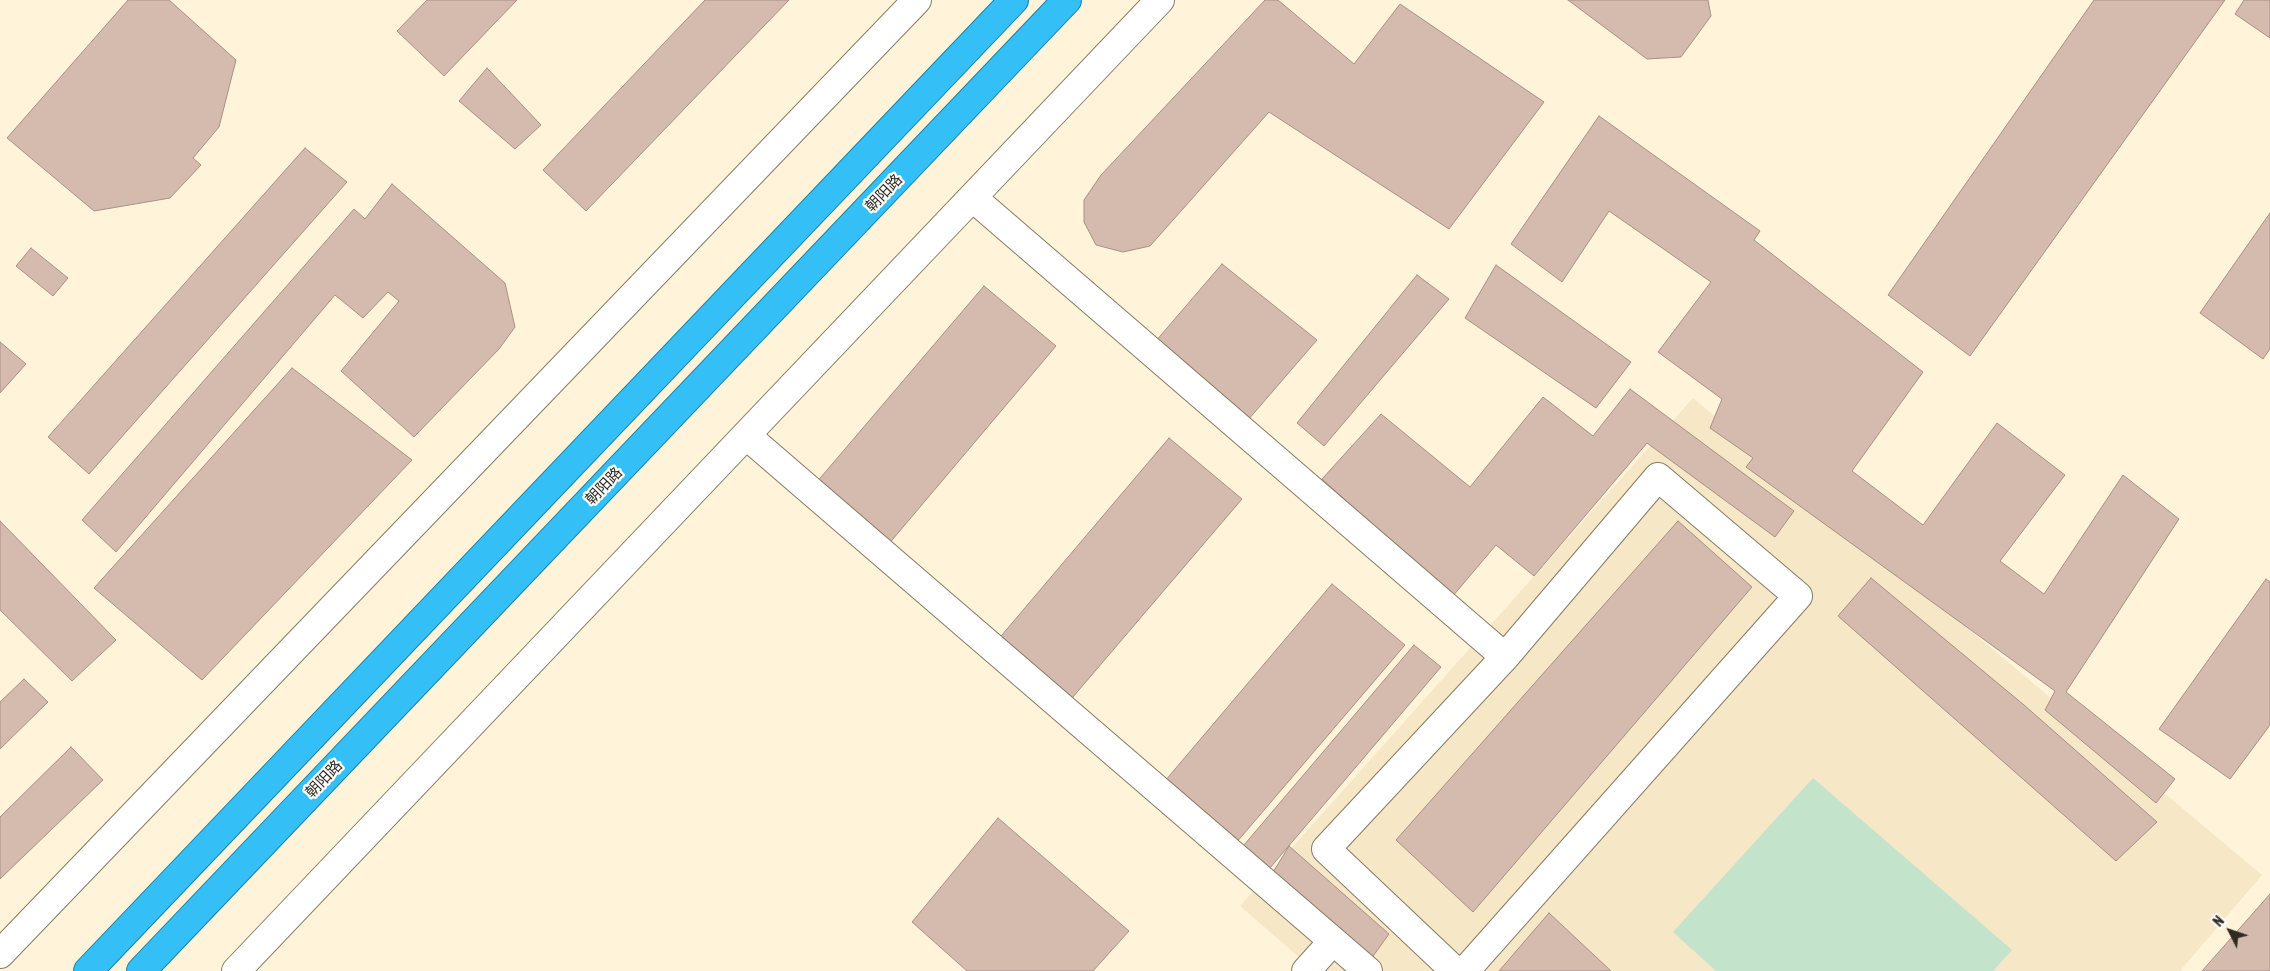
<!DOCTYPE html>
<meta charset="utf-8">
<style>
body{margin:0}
#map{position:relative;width:2270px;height:971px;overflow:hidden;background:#fff3da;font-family:"Asap Condensed",sans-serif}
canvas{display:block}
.north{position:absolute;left:2205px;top:906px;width:50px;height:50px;-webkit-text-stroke:4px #fff;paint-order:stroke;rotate:311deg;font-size:14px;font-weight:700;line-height:20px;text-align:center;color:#2f2b21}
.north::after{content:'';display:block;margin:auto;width:18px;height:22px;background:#2f2b21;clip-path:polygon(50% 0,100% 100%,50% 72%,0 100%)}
</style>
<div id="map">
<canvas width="2270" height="971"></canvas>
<div class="north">N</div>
</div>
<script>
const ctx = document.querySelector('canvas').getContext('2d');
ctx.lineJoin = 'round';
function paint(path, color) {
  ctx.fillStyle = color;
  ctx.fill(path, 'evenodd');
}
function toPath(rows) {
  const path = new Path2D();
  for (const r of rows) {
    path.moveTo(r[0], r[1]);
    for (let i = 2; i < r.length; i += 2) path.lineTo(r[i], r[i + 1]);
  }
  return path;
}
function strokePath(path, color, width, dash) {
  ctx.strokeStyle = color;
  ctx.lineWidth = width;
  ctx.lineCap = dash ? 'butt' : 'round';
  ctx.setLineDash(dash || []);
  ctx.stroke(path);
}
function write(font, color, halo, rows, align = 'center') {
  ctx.font = font + ' "Asap Condensed","Noto Sans SC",sans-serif';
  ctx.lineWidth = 4.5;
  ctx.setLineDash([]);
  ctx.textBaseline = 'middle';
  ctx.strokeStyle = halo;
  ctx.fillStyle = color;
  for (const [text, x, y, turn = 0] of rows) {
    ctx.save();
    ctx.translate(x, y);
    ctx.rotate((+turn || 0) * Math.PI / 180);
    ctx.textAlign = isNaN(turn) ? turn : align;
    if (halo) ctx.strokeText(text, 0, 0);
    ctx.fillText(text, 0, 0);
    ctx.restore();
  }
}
paint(toPath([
 [1693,398,2262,875,2180,971,1315,971,1240,906]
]), '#f6e7c6');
paint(toPath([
 [1813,778,2012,950,1993,971,1716,971,1673,932]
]), '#c3e3cb');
const building = toPath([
 [128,0,169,0,236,60,219,127,193,158,201,165,170,198,94,211,7,138,128,0],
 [427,0,517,0,444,76,397,31,427,0],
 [705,0,789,0,586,211,543,170,705,0],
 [1265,0,1278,0,1354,64,1400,4,1544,102,1449,229,1269,112,1150,246,1123,252,1096,245,1084,222,1084,200,1101,175,1265,0],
 [1568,0,1708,0,1711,16,1681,57,1647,59,1568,0],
 [2094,0,2225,0,1970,356,1888,295,2094,0],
 [2244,0,2270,0,2270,38,2235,14,2244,0],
 [487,68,541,125,515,149,459,101,487,68],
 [1599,116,1760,231,1754,240,1923,372,1852,471,1923,525,1997,423,2065,475,2000,561,2044,594,2123,475,2179,519,2066,692,2175,779,2156,803,2045,710,2055,691,1746,467,1753,458,1710,428,1722,399,1658,352,1711,282,1609,211,1562,282,1511,244,1599,116],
 [305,148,347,182,89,474,48,437,305,148],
 [392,184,505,283,515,327,499,349,414,437,341,371,399,301,388,292,363,318,335,295,116,552,82,520,354,209,365,219,392,184],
 [2270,213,2270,349,2263,359,2200,313,2270,213],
 [31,248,68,278,53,296,16,266,31,248],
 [1222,264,1317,340,1248,420,1155,342,1222,264],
 [1496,265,1631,362,1596,408,1465,318,1496,265],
 [1417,275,1449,299,1324,446,1297,423,1417,275],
 [984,286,1056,346,882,552,810,490,984,286],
 [0,342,26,364,0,393,0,342],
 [292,368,412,460,202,680,94,588,292,368],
 [1630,389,1794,511,1775,537,1647,443,1534,576,1496,545,1452,597,1322,479,1381,414,1470,487,1543,397,1593,436,1630,389],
 [1169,438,1242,499,1067,704,996,642,1169,438],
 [0,521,116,640,72,681,0,610,0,521],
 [1678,521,1752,587,1473,912,1396,840,1678,521],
 [1871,578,2024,705,2157,822,2116,861,1838,616,1871,578],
 [2266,579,2270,582,2270,725,2230,779,2159,729,2266,579],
 [1332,584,1405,645,1230,850,1159,788,1332,584],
 [1414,645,1441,667,1264,875,1238,852,1414,645],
 [24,679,48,702,0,749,0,702,24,679],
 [71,747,103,780,0,879,0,817,71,747],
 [998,818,1129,931,1093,971,967,971,912,922,998,818],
 [1289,846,1389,934,1371,959,1272,874,1289,846],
 [2270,894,2270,971,2202,971,2270,894],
 [1549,913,1611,971,1499,971,1549,913]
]);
paint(building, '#d5baae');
strokePath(building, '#a98f84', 1);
const minor = toPath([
 [973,198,1505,657],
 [747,436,1368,971],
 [1306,971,1333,941],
 [1455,971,1326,849,1505,657,1658,477,1798,596,1465,971]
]);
const tertiary = toPath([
 [0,954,917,0],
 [236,971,1160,0]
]);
const trunk = toPath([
 [88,971,1014,0],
 [141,971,1067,0]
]);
strokePath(minor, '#867c65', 30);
strokePath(tertiary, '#867c65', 30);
strokePath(trunk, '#1181aa', 30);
strokePath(minor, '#fff', 28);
strokePath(tertiary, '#fff', 28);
strokePath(trunk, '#34c0f6', 28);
write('15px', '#2f2b21', '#fff', [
 ["朝阳路",884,193,-46],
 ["朝阳路",604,486,-46],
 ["朝阳路",324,779,-46]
]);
</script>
